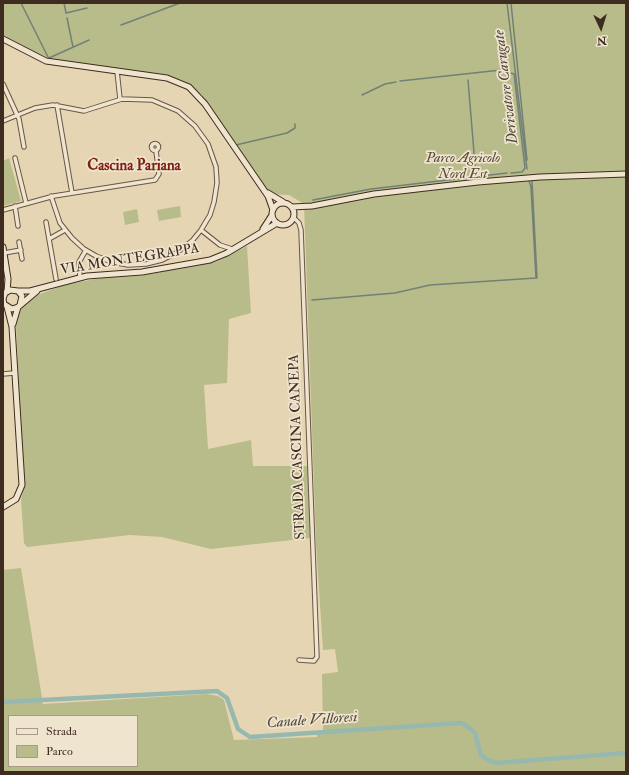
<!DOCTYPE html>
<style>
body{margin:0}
#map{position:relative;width:629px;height:775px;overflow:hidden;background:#e6d5b3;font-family:"IM FELL Double Pica",serif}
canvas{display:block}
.frame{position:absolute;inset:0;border:4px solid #3f2c20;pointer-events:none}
.legend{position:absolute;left:8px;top:715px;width:130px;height:52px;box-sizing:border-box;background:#efe4ce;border:1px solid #a99a88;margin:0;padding:5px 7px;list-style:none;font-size:12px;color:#3f2c20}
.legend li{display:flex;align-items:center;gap:8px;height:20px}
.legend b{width:20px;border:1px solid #a99a88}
.north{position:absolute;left:581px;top:8px;width:40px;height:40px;-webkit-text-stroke:3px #efe4ce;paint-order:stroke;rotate:176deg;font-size:11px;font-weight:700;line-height:16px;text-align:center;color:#3f2c20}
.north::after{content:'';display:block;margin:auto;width:14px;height:18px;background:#3f2c20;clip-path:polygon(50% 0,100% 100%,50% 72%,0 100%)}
</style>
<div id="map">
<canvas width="629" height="775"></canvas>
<div class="frame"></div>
<ul class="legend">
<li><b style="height:5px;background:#efe4ce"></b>Strada</li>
<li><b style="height:11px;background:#b8bc8a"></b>Parco</li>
</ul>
<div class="north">N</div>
</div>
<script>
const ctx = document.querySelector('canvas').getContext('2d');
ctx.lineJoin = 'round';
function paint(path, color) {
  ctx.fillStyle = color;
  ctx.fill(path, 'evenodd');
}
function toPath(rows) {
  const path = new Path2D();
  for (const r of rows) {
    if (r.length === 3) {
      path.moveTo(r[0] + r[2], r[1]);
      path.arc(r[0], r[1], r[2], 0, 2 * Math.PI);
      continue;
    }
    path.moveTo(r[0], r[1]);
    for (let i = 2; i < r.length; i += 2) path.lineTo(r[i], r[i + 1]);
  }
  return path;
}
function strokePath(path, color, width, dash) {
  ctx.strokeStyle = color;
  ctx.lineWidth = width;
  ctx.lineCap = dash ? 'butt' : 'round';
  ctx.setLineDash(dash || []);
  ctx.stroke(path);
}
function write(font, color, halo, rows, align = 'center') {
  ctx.font = font + ' "IM FELL Double Pica",serif';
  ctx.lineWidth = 3.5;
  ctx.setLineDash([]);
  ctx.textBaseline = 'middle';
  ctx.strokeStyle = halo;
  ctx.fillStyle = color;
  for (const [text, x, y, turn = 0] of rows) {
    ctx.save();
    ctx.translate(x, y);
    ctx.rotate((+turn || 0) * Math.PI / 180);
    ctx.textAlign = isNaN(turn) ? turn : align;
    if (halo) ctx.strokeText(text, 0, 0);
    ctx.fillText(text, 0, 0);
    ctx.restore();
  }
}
paint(toPath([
 [3,3,626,3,626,772,3,772,3,570,21,568,43,704,207,694,218,696,224,700,234,740,317,737,317,733,323,732,322,674,338,672,335,649,323,650,316,544,304,204,289,195,269,194,258,181,202,95,193,87,184,81,169,76,111,69,48,58,3,37],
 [9,716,137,716,137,766,9,766],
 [9,158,21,201,3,206,3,161],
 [180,206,181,217,159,221,157,210],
 [137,209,139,222,125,225,123,212],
 [247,246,251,313,229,319,227,383,204,385,208,449,251,440,253,466,308,466,310,538,211,549,162,537,130,535,27,547,24,543,21,499,24,488,16,325,18,313,28,300,40,294,64,285,106,277,139,276,216,262]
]), '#b8bc8a');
strokePath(toPath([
 [21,3,48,57],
 [64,3,66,13,87,8],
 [507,3,527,169],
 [511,3,527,160],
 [67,18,73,47],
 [121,25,180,3],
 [49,58,89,40],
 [468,80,476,177],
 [400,81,501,70,506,72],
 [362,95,385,84,396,82],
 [236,145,287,133,295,128,295,124],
 [511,173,522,172,525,168,514,74,511,73],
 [532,181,537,278],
 [313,200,371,189,507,173],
 [312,300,395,293,430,285,536,278,531,187,529,181]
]), '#738076', 1.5);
strokePath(toPath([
 [3,702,217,691,227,698,238,729,250,737,461,723,470,728,475,733,481,755,488,760,496,763,626,753]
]), '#96b8af', 4.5);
const street = toPath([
 [117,71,120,99],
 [3,84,19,119,24,147],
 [57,105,72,193],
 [3,121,35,108,53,105,84,111,122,99,152,100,178,111,195,126,208,144,216,167,217,183,214,202,210,215,201,230,192,241,176,253,162,260,146,264,128,265,112,262,96,256,84,249,72,238,60,223,51,196],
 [155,147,3.5],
 [15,158,26,203],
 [15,206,18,226],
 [3,210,54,196,155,180,159,174,156,151],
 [294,218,299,223,301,230,317,657,314,661,299,660],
 [46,222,56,279],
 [201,230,220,245,232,249],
 [49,239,65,230],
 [19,242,22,259],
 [4,253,21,250],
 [80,278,79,262,86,250],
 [3,374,14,373]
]);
const secondary = toPath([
 [3,39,46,61,167,78,189,87,205,104,268,196,273,210],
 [268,193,283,202],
 [283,214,11],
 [292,207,312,206,374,194,478,182,540,177,626,174],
 [263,229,272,215],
 [3,247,8,279,7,292],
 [18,291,30,291,87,276,142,272,210,260,227,253,277,223],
 [20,305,22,296,18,291,10,290,5,293,3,299,4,304,12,309,18,307,37,291],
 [13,324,18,307],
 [3,507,16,499,22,485,12,327,7,307]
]);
strokePath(street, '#695645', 5.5);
strokePath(secondary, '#3f2c20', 7);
strokePath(street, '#efe4ce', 3.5);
strokePath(secondary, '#efe4ce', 5);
write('italic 14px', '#574935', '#efe4ce', [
 ["Parco Agricolo",463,159],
 ["Nord Est",463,175]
]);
write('14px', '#3f2c20', '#efe4ce', [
 ["VIA MONTEGRAPPA",130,260,-9],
 ["STRADA CASCINA CANEPA",298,447,-92]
]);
write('italic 15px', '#50483d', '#efe4ce', [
 ["Derivatore Carugate",507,87,-97],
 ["Canale Villoresi",312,721,-4]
]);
write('bold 15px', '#7a1f14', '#efe4ce', [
 ["Cascina Pariana",134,167]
]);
</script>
